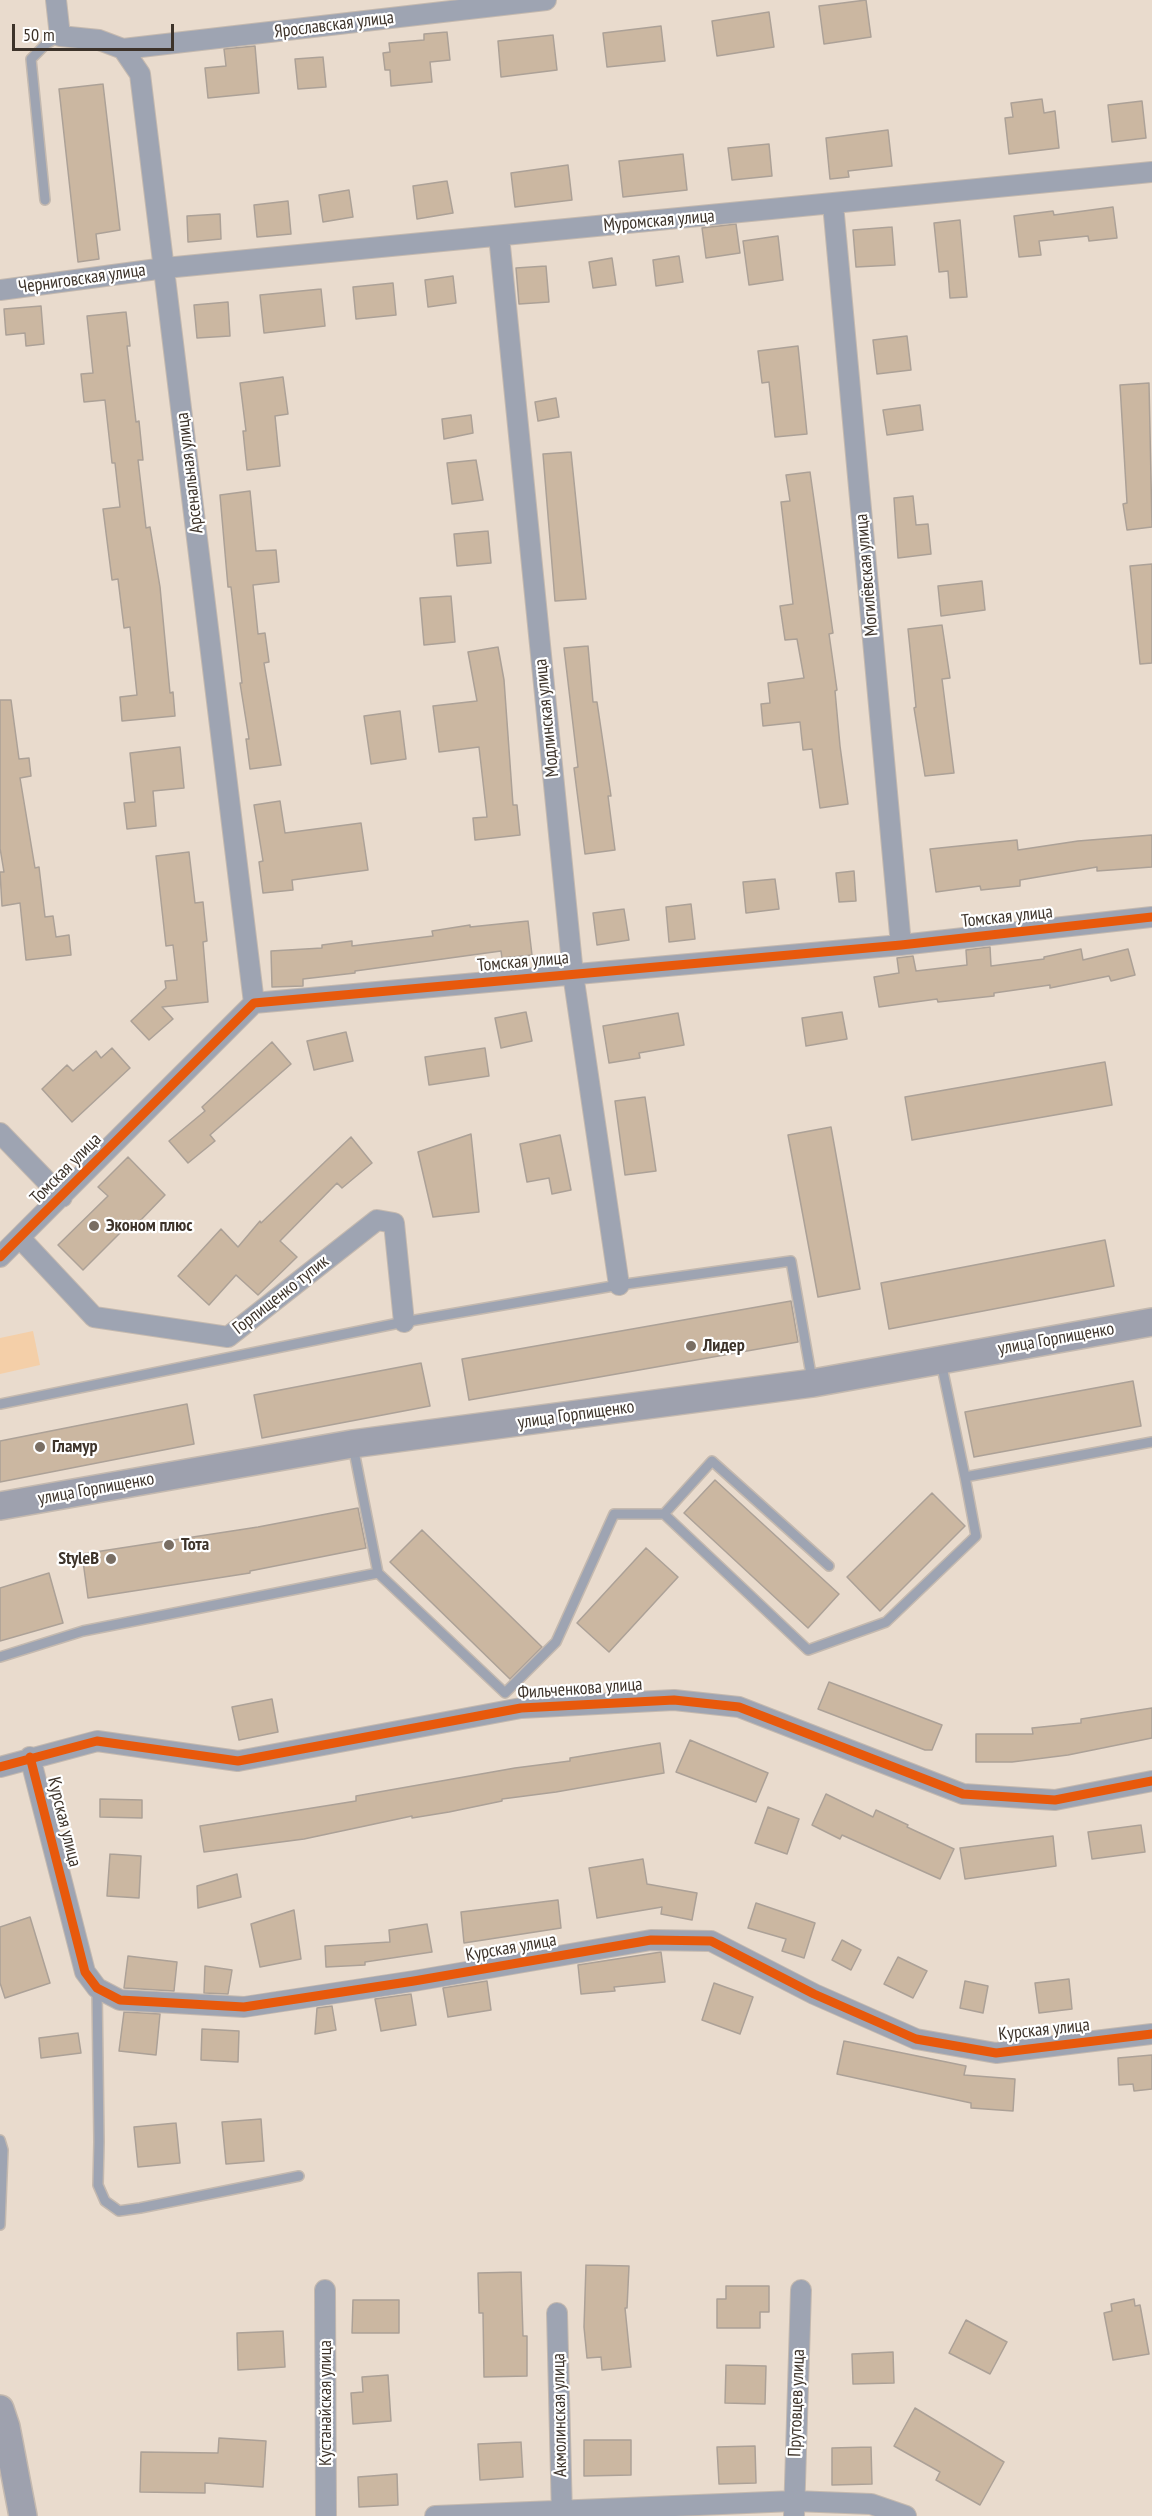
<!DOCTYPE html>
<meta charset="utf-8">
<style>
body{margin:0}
#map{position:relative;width:1152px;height:2516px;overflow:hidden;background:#e9dbcd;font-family:"PT Sans Narrow",sans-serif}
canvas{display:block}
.scale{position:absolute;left:12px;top:24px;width:162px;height:27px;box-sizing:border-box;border:3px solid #3d332a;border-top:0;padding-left:8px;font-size:18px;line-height:21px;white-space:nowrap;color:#3d332a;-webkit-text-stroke:4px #fff;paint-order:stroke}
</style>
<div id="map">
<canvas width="1152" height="2516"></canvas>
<div class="scale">50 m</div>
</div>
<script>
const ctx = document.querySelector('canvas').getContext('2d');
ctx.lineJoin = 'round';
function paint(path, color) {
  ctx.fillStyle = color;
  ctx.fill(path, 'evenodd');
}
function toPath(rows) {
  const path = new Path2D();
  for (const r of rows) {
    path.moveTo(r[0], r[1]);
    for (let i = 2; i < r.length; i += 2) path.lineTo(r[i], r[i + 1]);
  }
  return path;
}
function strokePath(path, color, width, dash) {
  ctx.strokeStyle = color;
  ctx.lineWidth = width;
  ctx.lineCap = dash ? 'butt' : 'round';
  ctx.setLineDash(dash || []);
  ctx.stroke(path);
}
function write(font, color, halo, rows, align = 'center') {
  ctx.font = font + ' "PT Sans Narrow",sans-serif';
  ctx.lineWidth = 4.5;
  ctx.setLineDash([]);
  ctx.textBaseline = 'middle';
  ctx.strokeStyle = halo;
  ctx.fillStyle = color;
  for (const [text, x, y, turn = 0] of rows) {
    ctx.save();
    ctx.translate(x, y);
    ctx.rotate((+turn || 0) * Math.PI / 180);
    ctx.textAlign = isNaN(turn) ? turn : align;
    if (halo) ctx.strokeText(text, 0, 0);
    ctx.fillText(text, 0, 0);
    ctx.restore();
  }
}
paint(toPath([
 [33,1331,40,1365,0,1374,0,1338]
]), '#f4cfa8');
const building = toPath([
 [866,0,871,37,824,44,819,6,866,0],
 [769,12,774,47,717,56,712,21,769,12],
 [661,26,665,61,607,67,603,33,661,26],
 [447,32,450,60,430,62,432,82,391,86,390,70,385,70,383,53,390,52,389,43,424,40,424,34,447,32],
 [553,35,557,70,501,77,498,41,553,35],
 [255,46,259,93,208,98,205,68,226,66,224,49,255,46],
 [323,57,326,87,298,89,295,59,323,57],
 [103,84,120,230,96,234,99,259,78,262,59,89,103,84],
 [1042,99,1044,113,1055,111,1059,148,1009,154,1005,118,1013,117,1011,103,1042,99],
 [1142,101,1146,138,1112,142,1108,105,1142,101],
 [888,130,892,166,848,171,849,177,830,179,826,138,888,130],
 [769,144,772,176,732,180,728,148,769,144],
 [683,154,687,190,623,197,619,161,683,154],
 [568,165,572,200,515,207,511,173,568,165],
 [447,181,453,213,417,219,413,186,447,181],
 [349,190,353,217,323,222,319,195,349,190],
 [288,201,291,234,257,237,254,205,288,201],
 [1113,207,1117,238,1089,241,1088,236,1039,241,1041,255,1019,257,1014,216,1053,211,1054,215,1113,207],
 [220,214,221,239,188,242,187,216,220,214],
 [960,220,967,297,950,298,948,271,939,272,934,223,960,220],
 [736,224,740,253,706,258,702,228,736,224],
 [892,227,895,265,856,267,853,230,892,227],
 [778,236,783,280,749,285,743,241,778,236],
 [679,256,683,282,656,286,653,260,679,256],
 [612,258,616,285,593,288,589,262,612,258],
 [546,266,549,302,519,304,516,268,546,266],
 [453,276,456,303,428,307,425,280,453,276],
 [393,283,396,315,356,319,353,287,393,283],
 [321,289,325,326,264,333,260,295,321,289],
 [228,302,230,336,197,338,194,305,228,302],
 [41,306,44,344,26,346,25,333,6,335,4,309,41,306],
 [126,312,130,346,127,346,136,422,139,421,143,460,138,460,146,528,150,527,160,587,170,693,173,692,175,716,122,721,120,697,137,695,130,627,124,628,118,579,112,580,103,509,120,507,115,463,112,463,105,400,84,402,81,374,93,373,87,316,126,312],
 [907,336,911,370,877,374,873,340,907,336],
 [798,346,807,434,775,437,769,382,762,383,758,351,798,346],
 [283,377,288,414,275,416,280,466,247,470,243,431,246,431,240,383,283,377],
 [1149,383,1152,527,1127,530,1123,504,1127,503,1120,385,1149,383],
 [556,398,559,417,538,421,535,402,556,398],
 [920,405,923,430,887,435,883,410,920,405],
 [471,415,473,433,444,439,442,419,471,415],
 [571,452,586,599,555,601,543,454,571,452],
 [476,460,483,500,452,504,447,463,476,460],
 [810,472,833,633,829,634,837,690,835,691,840,746,848,804,820,808,812,749,803,750,800,722,763,726,761,704,770,703,768,683,804,678,797,639,785,640,780,606,793,604,781,502,790,501,786,475,810,472],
 [250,491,256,551,276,550,279,582,253,585,258,634,265,633,269,662,264,663,281,765,250,769,246,739,249,739,240,683,242,683,231,587,228,587,220,495,250,491],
 [913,496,916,525,928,524,931,554,898,558,894,498,913,496],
 [488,531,491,563,457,566,454,534,488,531],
 [1152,564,1152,663,1140,664,1130,566,1152,564],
 [982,581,985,610,941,616,938,586,982,581],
 [451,596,455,642,424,645,420,598,451,596],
 [942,625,950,678,942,679,954,773,925,776,914,708,916,707,908,629,942,625],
 [588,646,593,702,597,702,611,796,608,796,615,850,585,854,574,768,578,767,564,648,588,646],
 [498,647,504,680,513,805,517,805,520,835,475,840,473,818,487,817,479,747,439,752,433,706,477,701,468,652,498,647],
 [0,700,11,700,19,759,29,758,31,776,20,778,35,868,39,867,45,917,53,916,56,937,69,935,71,955,26,960,20,903,2,906,0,872,4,872,0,848,0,700],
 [400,711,406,759,371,764,364,716,400,711],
 [180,747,184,788,153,791,156,826,127,829,124,803,135,802,130,753,180,747],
 [280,801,285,833,361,823,368,870,292,880,293,890,263,893,259,862,263,861,254,805,280,801],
 [1152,835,1152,867,1097,871,1097,867,1020,880,1020,886,981,890,980,886,936,892,930,849,1017,840,1018,850,1078,841,1152,835],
 [189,852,195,903,203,902,207,941,203,942,208,1002,162,1007,173,1019,149,1040,131,1021,166,988,165,981,177,980,173,945,166,946,156,856,189,852],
 [854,871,856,901,839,902,836,873,854,871],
 [775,879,779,909,746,913,743,882,775,879],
 [691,904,695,939,669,942,666,907,691,904],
 [624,909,629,940,597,945,593,913,624,909],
 [528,921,532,955,502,958,501,951,355,971,355,973,303,979,303,986,272,987,271,951,322,948,322,945,352,941,352,946,433,936,432,931,470,925,470,927,528,921],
 [990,947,991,966,1044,959,1044,957,1081,949,1083,960,1128,949,1135,975,1111,981,1109,976,1050,988,1050,985,994,993,994,996,938,1002,937,999,879,1007,874,977,899,973,897,958,913,956,916,971,967,965,966,950,990,947],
 [526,1012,532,1041,501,1048,495,1018,526,1012],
 [842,1012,847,1039,806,1046,802,1018,842,1012],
 [678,1013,684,1045,639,1053,640,1058,609,1063,603,1026,678,1013],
 [346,1032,353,1061,314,1070,307,1041,346,1032],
 [272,1042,291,1064,210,1135,215,1141,188,1163,169,1141,205,1111,202,1107,272,1042],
 [112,1048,130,1068,72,1122,42,1089,67,1065,73,1071,96,1051,101,1058,112,1048],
 [485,1048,489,1076,429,1085,425,1057,485,1048],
 [1105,1062,1112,1105,912,1140,905,1097,1105,1062],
 [645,1097,656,1171,625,1175,615,1101,645,1097],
 [831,1127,860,1289,818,1297,788,1135,831,1127],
 [471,1134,479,1212,433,1217,418,1152,471,1134],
 [560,1135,571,1190,552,1194,549,1178,527,1182,520,1144,560,1135],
 [351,1137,372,1163,342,1188,337,1183,280,1241,297,1257,258,1295,236,1275,209,1305,178,1276,221,1229,238,1247,260,1221,261,1223,351,1137],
 [128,1157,165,1195,136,1225,132,1221,83,1270,58,1245,108,1196,98,1187,128,1157],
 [1105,1240,1114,1286,889,1329,881,1283,1105,1240],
 [791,1301,798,1342,469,1400,462,1359,791,1301],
 [421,1363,430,1406,262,1438,254,1395,421,1363],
 [1133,1381,1141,1426,974,1457,965,1412,1133,1381],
 [187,1404,194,1444,0,1482,0,1441,187,1404],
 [715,1480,839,1594,808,1628,684,1513,715,1480],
 [932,1493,965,1526,880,1611,847,1577,932,1493],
 [358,1508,366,1548,250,1571,250,1573,88,1598,82,1554,258,1527,358,1508],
 [422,1530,542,1647,510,1679,390,1562,422,1530],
 [646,1548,678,1577,609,1652,577,1623,646,1548],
 [49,1573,63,1623,0,1641,0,1588,49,1573],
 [829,1682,942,1725,932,1750,925,1750,818,1709,829,1682],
 [272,1699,278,1732,239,1740,232,1707,272,1699],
 [1152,1708,1152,1738,1068,1755,1012,1762,976,1762,976,1734,1033,1734,1032,1728,1081,1723,1081,1719,1152,1708],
 [690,1740,768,1773,756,1802,676,1772,690,1740],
 [660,1743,664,1773,556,1792,502,1799,502,1801,449,1812,412,1818,412,1816,304,1839,204,1852,200,1826,356,1801,356,1796,515,1768,570,1761,570,1758,660,1743],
 [826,1794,873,1817,876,1810,908,1825,907,1827,954,1849,940,1879,842,1835,840,1839,812,1825,826,1794],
 [100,1799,142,1800,142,1818,100,1817,100,1799],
 [768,1807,799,1819,787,1854,755,1843,768,1807],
 [1141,1825,1145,1852,1092,1859,1088,1832,1141,1825],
 [1053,1836,1056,1866,965,1879,960,1848,1053,1836],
 [110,1854,141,1856,139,1898,107,1896,110,1854],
 [643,1859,647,1884,697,1893,692,1920,661,1914,662,1907,597,1918,589,1868,643,1859],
 [237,1874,241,1897,198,1908,197,1886,237,1874],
 [558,1900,561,1928,464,1943,461,1912,558,1900],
 [756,1903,815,1923,804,1958,782,1951,786,1939,748,1928,756,1903],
 [294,1910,301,1959,260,1967,251,1924,294,1910],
 [30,1917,50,1983,5,1998,0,1983,0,1927,30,1917],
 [427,1924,432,1952,365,1962,365,1965,326,1967,325,1946,390,1942,389,1930,427,1924],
 [842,1940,861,1950,851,1970,832,1960,842,1940],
 [661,1952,665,1982,614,1987,615,1991,581,1994,578,1965,661,1952],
 [128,1956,177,1962,174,1991,124,1988,128,1956],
 [898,1957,927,1971,913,1998,884,1984,898,1957],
 [205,1966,232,1970,228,1994,204,1993,205,1966],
 [1069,1979,1072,2009,1039,2013,1035,1983,1069,1979],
 [487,1981,491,2010,448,2017,443,1988,487,1981],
 [965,1981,988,1986,983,2013,960,2008,965,1981],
 [714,1983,753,1997,740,2034,702,2020,714,1983],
 [411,1994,416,2025,381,2031,375,1999,411,1994],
 [332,2006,336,2030,315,2034,317,2008,332,2006],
 [124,2012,160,2014,156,2055,119,2051,124,2012],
 [202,2029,239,2031,238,2062,201,2060,202,2029],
 [78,2033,81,2053,41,2058,39,2038,78,2033],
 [844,2041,966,2066,964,2075,1015,2079,1013,2111,971,2108,971,2103,837,2074,844,2041],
 [1152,2055,1152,2089,1134,2091,1133,2084,1119,2085,1118,2058,1152,2055],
 [261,2119,264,2161,226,2164,222,2122,261,2119],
 [176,2123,180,2163,138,2167,134,2127,176,2123],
 [586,2265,629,2266,627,2308,625,2308,631,2367,602,2370,601,2357,587,2358,584,2327,586,2265],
 [521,2272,523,2336,527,2336,527,2376,484,2377,483,2313,479,2313,478,2273,521,2272],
 [726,2286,769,2286,769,2312,760,2312,760,2328,717,2328,717,2299,726,2299,726,2286],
 [1134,2299,1135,2306,1140,2305,1149,2354,1113,2360,1104,2313,1112,2311,1111,2304,1134,2299],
 [353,2300,399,2300,399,2333,352,2333,353,2300],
 [966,2320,1007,2342,990,2374,949,2353,966,2320],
 [283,2331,285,2367,238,2370,237,2333,283,2331],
 [893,2352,894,2383,853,2384,852,2354,893,2352],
 [726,2365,766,2366,765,2404,725,2403,726,2365],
 [388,2375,391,2421,353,2424,351,2393,363,2392,362,2377,388,2375],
 [915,2408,1004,2462,980,2505,936,2480,940,2472,894,2446,915,2408],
 [219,2438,266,2441,263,2487,205,2483,205,2493,140,2492,141,2452,218,2453,219,2438],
 [584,2440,631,2440,631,2475,584,2476,584,2440],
 [521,2442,523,2477,480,2480,478,2444,521,2442],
 [755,2446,756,2483,719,2484,717,2447,755,2446],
 [871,2447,872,2484,832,2485,832,2448,871,2447],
 [397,2474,398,2505,359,2507,358,2477,397,2474]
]);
paint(building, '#cbb7a1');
strokePath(building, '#aca197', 1.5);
const service = toPath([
 [45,200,31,59,46,44,60,36],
 [941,1362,965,1477],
 [0,1404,404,1322,619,1285,791,1261,812,1380],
 [664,1514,712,1461,829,1566],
 [378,1573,505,1693,556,1642,614,1514,664,1514,808,1650,886,1622,976,1536,965,1477,1152,1442],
 [0,1657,83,1631,378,1573,353,1446],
 [97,1988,99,2142,98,2185,105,2201,119,2211,140,2208,299,2176],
 [0,2140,3,2150,0,2225]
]);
const minor = toPath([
 [56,0,60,36,99,40,123,49,140,74,254,1003],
 [123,49,546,0],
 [833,204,901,945],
 [499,236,573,974,619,1285],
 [0,290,165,268,1152,172],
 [0,1133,62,1197],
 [20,1238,94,1317,228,1337,377,1220,394,1223,404,1322],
 [0,1257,254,1003,901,945,1152,917],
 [30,1757,85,1972,97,1988,120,2000,244,2007,414,1981,651,1940,711,1941,814,1994,916,2039,996,2053,1152,2034],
 [0,1767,97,1741,238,1761,521,1708,674,1700,739,1707,963,1794,1055,1800,1152,1781],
 [325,2290,326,2516],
 [557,2313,562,2516],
 [435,2516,794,2501,871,2504,906,2516],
 [794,2516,801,2290]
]);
const secondary = toPath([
 [0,1506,352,1444,813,1383,1152,1322],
 [0,2409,6,2427,23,2516]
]);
strokePath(service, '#c4b9af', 12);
strokePath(minor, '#c4b9af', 22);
strokePath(secondary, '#c4b9af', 30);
strokePath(service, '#9ea4b2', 9);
strokePath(minor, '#9ea4b2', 20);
strokePath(secondary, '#9ea1ae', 27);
strokePath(toPath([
 [0,1257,254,1003,901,945,1152,917],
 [30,1757,85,1972,97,1988,120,2000,244,2007,414,1981,651,1940,711,1941,814,1994,916,2039,996,2053,1152,2034],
 [0,1767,97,1741,238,1761,521,1708,674,1700,739,1707,963,1794,1055,1800,1152,1781]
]), '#e8590c', 9);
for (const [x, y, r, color] of [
 [94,1226,6,"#796e63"],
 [691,1346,6,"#796e63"],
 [40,1447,6,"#796e63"],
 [169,1545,6,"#796e63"],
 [111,1559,6,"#796e63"]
]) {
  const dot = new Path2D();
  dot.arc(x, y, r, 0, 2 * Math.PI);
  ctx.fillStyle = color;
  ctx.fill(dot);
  strokePath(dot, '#fff', 2);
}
write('18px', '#3d332a', '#fff', [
 ["Ярославская улица",334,25,-7],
 ["Муромская улица",659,221,-5],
 ["Черниговская улица",82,279,-8],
 ["Арсенальная улица",190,473,-97],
 ["Могилёвская улица",867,575,-95],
 ["Модлинская улица",547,718,-96],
 ["Томская улица",1007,917,-6],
 ["Томская улица",523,962,-5],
 ["Томская улица",66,1169,-45],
 ["Горпищенко тупик",281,1295,-38],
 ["улица Горпищенко",1056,1339,-10],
 ["улица Горпищенко",576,1415,-8],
 ["улица Горпищенко",96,1489,-10],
 ["Фильченкова улица",580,1689,-4],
 ["Курская улица",64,1822,76],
 ["Курская улица",511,1948,-10],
 ["Курская улица",1044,2030,-6],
 ["Кустанайская улица",326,2403,-90],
 ["Прутовцев улица",797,2403,-88],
 ["Акмолинская улица",560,2415,-91]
]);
write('bold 18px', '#3d332a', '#fff', [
 ["Эконом плюс",106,1226],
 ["Лидер",703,1346],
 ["Гламур",52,1447],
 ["Тота",181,1545],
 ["StyleB",99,1559,"right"]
], 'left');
</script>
